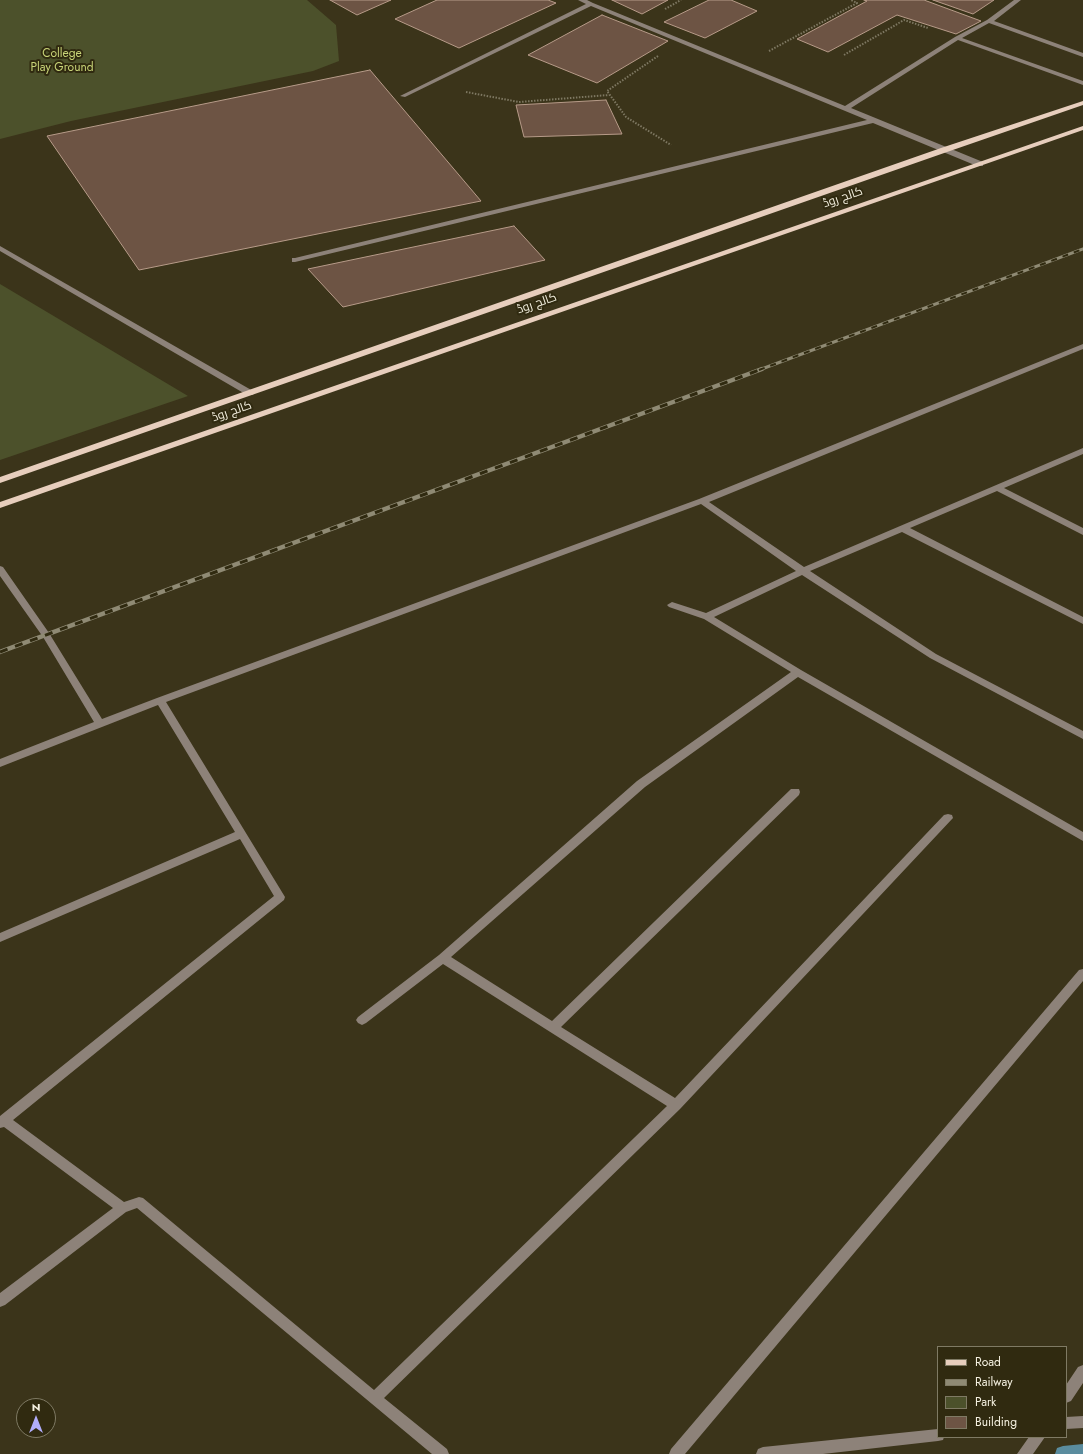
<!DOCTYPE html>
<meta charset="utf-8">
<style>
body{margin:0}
#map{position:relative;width:1083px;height:1454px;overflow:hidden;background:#3b341a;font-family:Jost,sans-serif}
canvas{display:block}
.legend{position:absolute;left:937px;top:1346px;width:130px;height:92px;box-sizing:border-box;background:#302a10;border:1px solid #7f7a64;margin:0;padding:5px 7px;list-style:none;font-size:12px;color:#f5f1e1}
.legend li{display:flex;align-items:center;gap:8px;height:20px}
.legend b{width:20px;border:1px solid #7f7a64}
.north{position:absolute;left:16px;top:1398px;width:40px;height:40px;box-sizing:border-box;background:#302a10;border:1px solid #7f7a64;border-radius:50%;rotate:0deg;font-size:11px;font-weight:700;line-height:16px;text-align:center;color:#f5f1e1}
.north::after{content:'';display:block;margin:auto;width:14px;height:18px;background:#b1adfa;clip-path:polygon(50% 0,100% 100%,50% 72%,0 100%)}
</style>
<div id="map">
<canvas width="1083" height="1454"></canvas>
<ul class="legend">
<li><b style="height:5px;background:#e7cebd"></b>Road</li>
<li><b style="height:5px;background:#8f8a74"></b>Railway</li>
<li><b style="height:11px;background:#4c512b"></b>Park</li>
<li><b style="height:11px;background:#6d5444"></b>Building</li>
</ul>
<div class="north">N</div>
</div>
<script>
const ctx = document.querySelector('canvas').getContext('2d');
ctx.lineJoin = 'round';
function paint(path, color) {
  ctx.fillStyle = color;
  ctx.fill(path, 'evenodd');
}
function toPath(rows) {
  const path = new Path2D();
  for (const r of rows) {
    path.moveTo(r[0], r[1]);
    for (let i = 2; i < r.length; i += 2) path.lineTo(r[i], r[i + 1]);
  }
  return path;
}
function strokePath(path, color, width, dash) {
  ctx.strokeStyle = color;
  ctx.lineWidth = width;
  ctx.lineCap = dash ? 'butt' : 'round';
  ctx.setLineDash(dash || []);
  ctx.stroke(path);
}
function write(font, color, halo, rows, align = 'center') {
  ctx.font = font + ' Jost,Cairo,sans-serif';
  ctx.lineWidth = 4;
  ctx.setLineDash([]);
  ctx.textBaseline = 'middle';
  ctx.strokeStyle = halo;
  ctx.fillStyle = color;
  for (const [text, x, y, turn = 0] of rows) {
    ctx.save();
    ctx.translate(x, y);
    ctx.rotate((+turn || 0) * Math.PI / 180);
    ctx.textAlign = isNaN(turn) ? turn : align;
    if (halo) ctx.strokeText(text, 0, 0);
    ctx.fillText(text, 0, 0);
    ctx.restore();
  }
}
paint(toPath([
 [0,0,307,0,336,25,339,61,313,71,71,121,0,139],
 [0,284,188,396,0,460]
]), '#4c512b');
paint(toPath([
 [1083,1444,1083,1454,1055,1454,1057,1448,1063,1446,1083,1444]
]), '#5a8c9e');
const building = toPath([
 [330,0,391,0,357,15,330,0],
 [437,0,548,0,556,3,459,48,395,19,437,0],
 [612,0,668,0,642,14,612,0],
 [709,0,731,0,757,11,705,38,664,22,709,0],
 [864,0,924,0,981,21,956,34,897,15,828,52,797,39,867,1,864,0],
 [933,0,994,0,973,14,933,0],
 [602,15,668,41,597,83,528,55,602,15],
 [370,70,481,201,139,270,47,136,370,70],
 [606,100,622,134,524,137,516,105,606,100],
 [514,226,545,260,343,307,308,269,514,226]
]);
paint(building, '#6d5444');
strokePath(building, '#b79b89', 1);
strokePath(toPath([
 [665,9,681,0],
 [769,51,857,3,851,0],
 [844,55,904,20,928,28],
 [658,56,607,91,626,117,671,145],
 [466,92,519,102,609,95]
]), '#7e7862', 2, [1.5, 1.5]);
paint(toPath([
 [578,0,587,0,593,3,845,106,955,37,987,20,1014,0,1021,0,994,21,1083,53,1083,57,989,23,962,38,1083,81,1083,85,958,40,851,108,983,162,983,166,977,166,873,123,295,262,292,262,292,258,295,258,867,120,591,6,405,97,400,96,586,4,578,0],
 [0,246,253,391,254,393,253,395,247,395,0,251,0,246],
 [1083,344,1083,349,709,502,804,567,1083,448,1083,454,1004,488,1083,528,1083,535,997,491,910,528,1083,617,1083,624,902,532,810,571,936,654,1083,731,1083,739,930,658,802,575,714,617,801,670,1083,832,1083,841,798,677,645,787,451,957,552,1021,791,789,799,789,800,792,799,795,561,1027,675,1098,944,815,948,814,952,815,953,818,680,1109,384,1398,447,1449,449,1454,432,1454,137,1208,126,1212,5,1305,0,1307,0,1293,113,1208,4,1127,0,1128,0,1116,274,896,240,839,0,942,0,933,235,832,158,705,0,767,0,759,94,722,43,637,0,576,0,566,3,567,49,633,102,719,157,698,699,499,1083,344],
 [701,504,796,571,706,613,672,602,667,605,669,607,704,619,791,672,637,781,439,955,358,1017,356,1020,358,1023,362,1025,366,1023,443,964,667,1106,374,1390,143,1198,139,1197,124,1202,13,1120,284,900,285,897,166,702,701,504],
 [1083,969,1083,981,685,1454,669,1454,671,1449,1079,970,1083,969],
 [1083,1365,1083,1383,1071,1401,1066,1403,1066,1385,1078,1367,1083,1365],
 [1083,1416,1083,1428,1066,1429,1066,1417,1083,1416],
 [938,1429,938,1437,944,1437,943,1440,938,1441,823,1454,756,1454,758,1449,763,1447,938,1429],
 [1029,1437,1045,1437,1033,1454,1017,1454,1029,1437]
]), '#8d8279');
paint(toPath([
 [1083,101,1083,105,947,152,0,483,0,477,941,148,1083,101],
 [1083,126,1083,130,0,508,0,502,1083,126]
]), '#e7cebd');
const railFar1 = toPath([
 [759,370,1083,249]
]);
const rail = toPath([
 [0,652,762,369]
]);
strokePath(railFar1, '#8f8a74', 3);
strokePath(rail, '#8f8a74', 4.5);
strokePath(railFar1, '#302a10', 2, [6]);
strokePath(rail, '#302a10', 3, [8]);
write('12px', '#c7d277', '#302a10', [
 ["College",62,54],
 ["Play Ground",62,68]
]);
write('12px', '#f5f1e1', '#302a10', [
 ["کالج روڈ",843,198,-19],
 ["کالج روڈ",537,304,-19],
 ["کالج روڈ",232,412,-19]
]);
</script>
